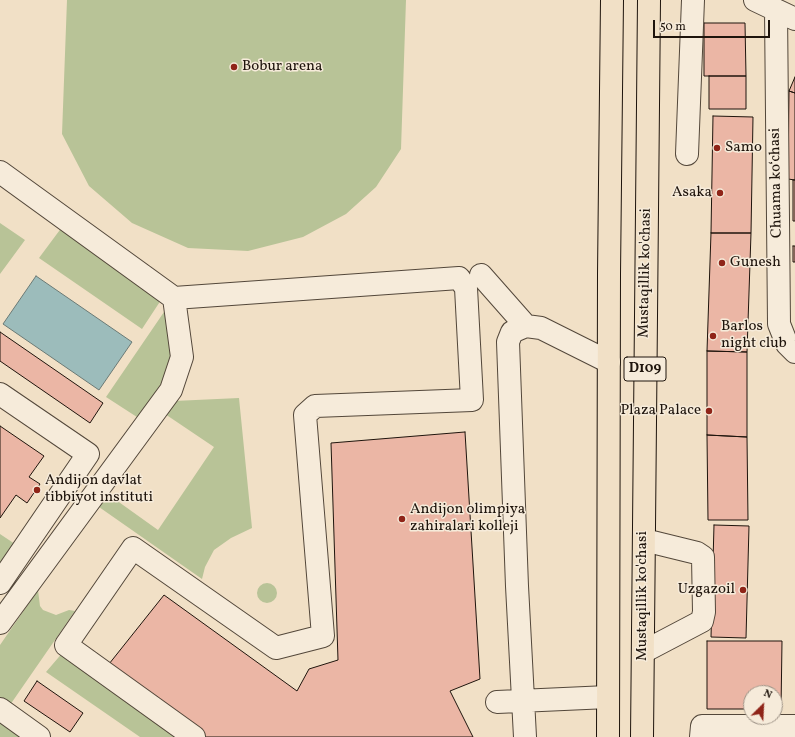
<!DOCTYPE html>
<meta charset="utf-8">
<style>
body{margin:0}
#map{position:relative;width:795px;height:737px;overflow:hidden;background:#f1e0c6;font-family:Vollkorn,serif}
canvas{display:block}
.north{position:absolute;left:743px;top:685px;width:40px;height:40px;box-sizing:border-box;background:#f6ebda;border:1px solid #a09588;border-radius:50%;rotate:24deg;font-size:11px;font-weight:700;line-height:16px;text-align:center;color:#1e140c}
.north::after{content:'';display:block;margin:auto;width:14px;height:18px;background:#8f2418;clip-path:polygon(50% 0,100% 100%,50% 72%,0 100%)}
.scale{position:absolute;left:653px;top:20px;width:117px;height:18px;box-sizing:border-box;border:2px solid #1e140c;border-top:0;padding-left:5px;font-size:12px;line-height:14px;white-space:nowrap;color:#1e140c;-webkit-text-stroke:3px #f6ebda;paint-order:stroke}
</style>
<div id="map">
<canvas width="795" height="737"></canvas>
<div class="north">N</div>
<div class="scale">50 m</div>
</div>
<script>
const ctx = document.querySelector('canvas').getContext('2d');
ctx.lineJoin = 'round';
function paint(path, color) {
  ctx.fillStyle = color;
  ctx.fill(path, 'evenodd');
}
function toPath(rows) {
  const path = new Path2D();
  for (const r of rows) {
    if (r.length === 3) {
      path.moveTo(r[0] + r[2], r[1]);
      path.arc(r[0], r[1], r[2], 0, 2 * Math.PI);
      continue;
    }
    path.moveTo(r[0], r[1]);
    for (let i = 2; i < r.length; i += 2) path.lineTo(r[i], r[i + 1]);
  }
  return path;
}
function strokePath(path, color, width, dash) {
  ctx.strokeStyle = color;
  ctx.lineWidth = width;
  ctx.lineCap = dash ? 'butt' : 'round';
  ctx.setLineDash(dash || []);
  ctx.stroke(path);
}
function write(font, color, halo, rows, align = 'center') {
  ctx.font = font + ' Vollkorn,serif';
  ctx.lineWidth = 3;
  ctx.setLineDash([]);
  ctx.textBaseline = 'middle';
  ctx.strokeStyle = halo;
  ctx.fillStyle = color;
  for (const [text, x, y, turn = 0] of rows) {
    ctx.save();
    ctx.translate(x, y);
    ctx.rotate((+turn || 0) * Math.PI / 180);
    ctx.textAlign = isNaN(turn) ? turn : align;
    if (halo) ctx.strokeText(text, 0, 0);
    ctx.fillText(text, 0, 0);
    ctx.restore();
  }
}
paint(toPath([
 [67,0,406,0,401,149,376,187,346,214,303,237,248,251,188,248,132,223,89,186,62,134],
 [0,223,25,240,0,274],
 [65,223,161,300,142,329,39,258],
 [164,312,172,348,168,372,140,419,106,397],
 [239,398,252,528,231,538,214,550,205,567,202,579,99,507,109,495,158,530,214,447,165,414,174,401],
 [0,534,18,546,0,572],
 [267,593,10],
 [38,590,40,606,43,610,56,615,69,610,75,611,10,705,0,698,0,645],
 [64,651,184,737,140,737,46,672],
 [0,717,28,737,0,737]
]), '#b8c397');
const water = toPath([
 [36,276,132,342,99,390,3,324,36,276]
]);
paint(water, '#9cbcbb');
strokePath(water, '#6a7975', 1);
const building = toPath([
 [704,23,745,23,746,76,704,76,704,23],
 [709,76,746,76,746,109,709,109,709,76],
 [795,77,795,93,789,91,795,77],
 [789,91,795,93,795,180,788,179,789,91],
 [713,116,753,117,751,233,711,233,713,116],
 [793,180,795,180,795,221,793,221,793,180],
 [711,233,751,233,747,352,707,351,711,233],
 [793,246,795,246,795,262,793,262,793,246],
 [0,332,103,403,90,423,0,361,0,332],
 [707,351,747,352,747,437,707,435,707,351],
 [0,426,44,456,29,477,40,484,27,503,16,495,0,518,0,426],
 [465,432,480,679,450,691,473,737,204,737,109,664,164,595,297,691,309,669,338,660,331,443,465,432],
 [707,435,747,437,748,520,708,520,707,435],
 [714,525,749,526,746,638,711,637,714,525],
 [707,641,782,641,781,710,775,710,775,693,751,693,751,709,707,709,707,641],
 [37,681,83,713,70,732,24,701,37,681]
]);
paint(building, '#ebb6a5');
strokePath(building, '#1e140c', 1);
const minor = toPath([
 [755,0,795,19],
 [776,10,779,324,787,344,795,352],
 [687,154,693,0],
 [0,172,174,298,182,357,171,390,0,623],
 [481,275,526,326],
 [174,298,459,278,466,288,472,400,315,406,305,415,323,636,276,648,133,548,66,645,194,737],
 [0,394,88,454,0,583],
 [643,652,702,621,704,612,703,557,697,553,644,540],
 [497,702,608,697],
 [0,709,39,737],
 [525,737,517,586,508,342,512,332,526,326,541,328,609,362],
 [701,737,702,726,795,726]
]);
const major = toPath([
 [608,737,609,274,612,0],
 [642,737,649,0]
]);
strokePath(minor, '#53473a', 24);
strokePath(major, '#1e140c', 24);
strokePath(minor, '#f6ebda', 22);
strokePath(major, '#f1e0c6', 22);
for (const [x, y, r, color] of [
 [234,67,4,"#8f2418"],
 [717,148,4,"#8f2418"],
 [720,193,4,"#8f2418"],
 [722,263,4,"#8f2418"],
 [713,336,4,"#8f2418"],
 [709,411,4,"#8f2418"],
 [37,490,4,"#8f2418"],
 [402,519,4,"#8f2418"],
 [743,590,4,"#8f2418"]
]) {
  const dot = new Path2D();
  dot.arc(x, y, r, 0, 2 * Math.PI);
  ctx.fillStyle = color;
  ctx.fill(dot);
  strokePath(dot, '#f6ebda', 1.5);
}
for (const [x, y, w] of [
 [645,369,42]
]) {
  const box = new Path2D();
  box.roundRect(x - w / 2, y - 12, w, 24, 3);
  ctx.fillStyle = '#f6ebda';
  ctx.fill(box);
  strokePath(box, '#1e140c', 1);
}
write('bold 14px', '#1e140c', null, [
 ["D109",645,369]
]);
write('15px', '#1e140c', '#f6ebda', [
 ["Bobur arena",242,67],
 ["Samo",725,148],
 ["Asaka",712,193,"right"],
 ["Gunesh",730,263],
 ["Barlos",721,327],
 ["night club",721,344],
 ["Plaza Palace",701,411,"right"],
 ["Andijon davlat",45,481],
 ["tibbiyot instituti",45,498],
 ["Andijon olimpiya",410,510],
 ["zahiralari kolleji",410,527],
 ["Uzgazoil",735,590,"right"]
], 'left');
write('15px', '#1e140c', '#f6ebda', [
 ["Chuama koʻchasi",777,183,-91],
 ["Mustaqillik ko'chasi",646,273,-89],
 ["Mustaqillik ko'chasi",643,596,-90]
]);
</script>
